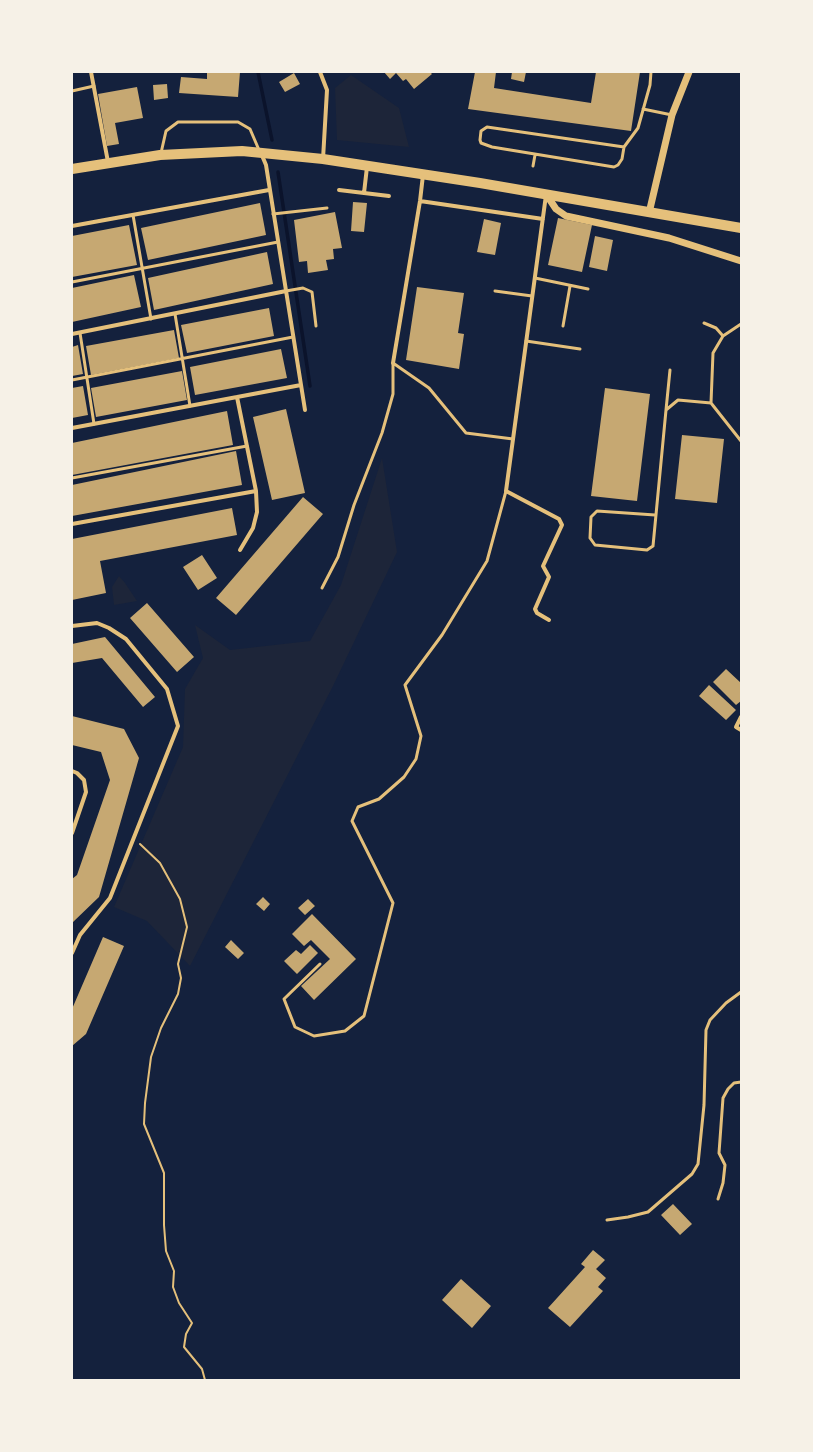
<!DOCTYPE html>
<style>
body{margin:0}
#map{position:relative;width:813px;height:1452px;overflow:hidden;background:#14213d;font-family:Commissioner,sans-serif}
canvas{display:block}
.frame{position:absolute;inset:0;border:73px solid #f6f1e7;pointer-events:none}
</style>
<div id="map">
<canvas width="813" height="1452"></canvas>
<div class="frame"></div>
</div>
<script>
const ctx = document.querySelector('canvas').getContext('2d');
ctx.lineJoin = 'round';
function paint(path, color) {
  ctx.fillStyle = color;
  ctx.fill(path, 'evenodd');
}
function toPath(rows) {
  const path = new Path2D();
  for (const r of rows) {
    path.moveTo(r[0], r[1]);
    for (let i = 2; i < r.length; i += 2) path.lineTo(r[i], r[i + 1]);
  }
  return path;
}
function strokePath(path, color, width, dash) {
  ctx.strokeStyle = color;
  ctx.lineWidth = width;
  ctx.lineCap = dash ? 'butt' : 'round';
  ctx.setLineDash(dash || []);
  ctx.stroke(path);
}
paint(toPath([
 [351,75,399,108,409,147,337,140,335,88],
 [382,458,397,552,333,686,190,966,147,921,114,907,183,747,185,689,203,658,195,625,230,650,310,641,341,585],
 [119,576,125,583,137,601,114,605,112,587]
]), '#1d2539');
strokePath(toPath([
 [258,72,272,140],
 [278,172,310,386]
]), '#0b132b', 3.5);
paint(toPath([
 [207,72,240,72,238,97,179,93,181,77,207,79],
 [384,72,430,72,432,74,414,89,406,79,403,81,396,73,390,79],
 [475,72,496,72,494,88,591,103,596,72,640,72,631,131,468,109],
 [512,72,526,72,524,82,511,79],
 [294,73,300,84,285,92,279,82],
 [167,84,168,98,154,100,153,85],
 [137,87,143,118,115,123,119,144,107,146,98,94],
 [353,202,367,203,364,232,351,231],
 [260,203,266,235,148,260,141,228],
 [335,212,342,248,333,249,334,259,326,260,328,270,308,273,307,261,299,262,294,220],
 [558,218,592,225,582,272,548,265],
 [484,219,501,223,495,255,477,252],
 [129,225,137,265,72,277,72,236],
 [595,236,613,240,607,271,589,267],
 [267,252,273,284,154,310,148,278],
 [134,275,141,307,72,322,72,288],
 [417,287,464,293,458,333,464,334,459,369,406,360],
 [269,308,274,336,187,353,181,325],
 [174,330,179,358,91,375,86,346],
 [78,345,83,374,72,376,72,347],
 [281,349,287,378,195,395,190,367],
 [182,371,187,400,96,417,91,388],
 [83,386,88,415,72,418,72,388],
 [605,388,650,394,637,501,591,496],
 [286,409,305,493,272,500,253,417],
 [227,411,233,445,72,475,72,443],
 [682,435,724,439,717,503,675,499],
 [236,451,242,485,72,516,72,485],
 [303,497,323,514,236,615,216,598],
 [232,508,237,535,100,561,106,593,72,600,72,539],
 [202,555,217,578,198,590,183,567],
 [147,603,194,657,177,672,130,618],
 [105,637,155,697,143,707,102,658,72,663,72,644],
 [726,669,741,683,741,701,736,705,713,682],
 [709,685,736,710,726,720,699,696],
 [72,716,124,729,139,758,99,897,72,923,72,879,77,875,110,780,101,752,72,745],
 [263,897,270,904,264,911,256,904],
 [308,899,315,906,305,915,298,908],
 [312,914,356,959,314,1000,301,986,330,959,311,940,304,946,292,934],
 [103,937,124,946,86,1034,72,1046,72,1009],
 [231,940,244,953,238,959,225,947],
 [310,945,318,953,297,974,284,961,296,950,301,954],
 [673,1204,692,1224,680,1235,661,1215],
 [593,1250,605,1260,596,1269,606,1278,598,1287,603,1291,570,1327,548,1308,585,1267,581,1264],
 [461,1279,491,1306,472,1328,442,1300]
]), '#c6a872');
strokePath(toPath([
 [140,844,160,863,180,899,187,927,178,964,181,978,178,994,161,1028,151,1057,145,1103,144,1124,164,1173,164,1225,166,1251,174,1271,173,1287,179,1303,192,1323,186,1334,184,1347,202,1369,205,1380]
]), '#e5c07b', 2);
strokePath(toPath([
 [72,91,94,86],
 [643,109,672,115],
 [624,147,487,127,481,131,480,140,481,143,492,147,614,167,618,165,622,159,624,147,638,128,650,85,651,72],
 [161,153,166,131,178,122,238,122,250,129,259,150],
 [533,166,535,155],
 [273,214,327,208],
 [133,215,151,319],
 [535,278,588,289],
 [72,282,278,242],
 [286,291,303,288,312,292,316,326],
 [495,291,532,296],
 [175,314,190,406],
 [704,323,716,328,723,336],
 [741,324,723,336,713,353,711,403,741,441],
 [563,326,570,286],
 [80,333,94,424],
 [526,341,580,349],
 [393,363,429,388,466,433,513,439],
 [72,380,293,337],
 [666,410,670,370],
 [72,478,247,446],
 [655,515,597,511,591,517,590,538,595,545,647,550,653,546,666,410,678,400,711,403],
 [322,588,338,557,354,505,382,433,393,394,393,363],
 [320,964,284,999,295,1027,314,1036,345,1031,364,1016,393,903,352,821,358,807,379,799,404,777,416,759,421,736,405,685,442,635,487,561,506,491],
 [718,1199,723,1183,725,1165,719,1153,723,1098,728,1089,734,1083,741,1082],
 [607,1220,628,1217,648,1212,692,1174,698,1164,704,1105,706,1030,710,1020,726,1003,741,992]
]), '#e5c07b', 3);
strokePath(toPath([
 [91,72,108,162],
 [320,72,327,90,323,159],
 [261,153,266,165,305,410],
 [339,190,389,196],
 [364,193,367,167],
 [546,195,506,491,559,519,562,525,543,566,549,577,535,609,537,613,549,620],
 [420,201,543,219],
 [72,226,269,190],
 [72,334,286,291],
 [393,363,420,201,423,175],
 [237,397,256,491,257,512,253,528,240,550],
 [72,428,301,385],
 [72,524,256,491],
 [72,626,97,623,109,628,126,639,167,689,178,726,110,898,80,935,72,953],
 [741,717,736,727,741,730],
 [72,771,77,773,84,780,86,792,72,833]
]), '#e5c07b', 4);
strokePath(toPath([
 [546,194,556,209,566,216,669,238,741,261],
 [649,213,672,115,689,72]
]), '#e5c07b', 7);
strokePath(toPath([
 [72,169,160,155,242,151,323,159,480,183,741,228]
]), '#e5c07b', 10);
</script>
